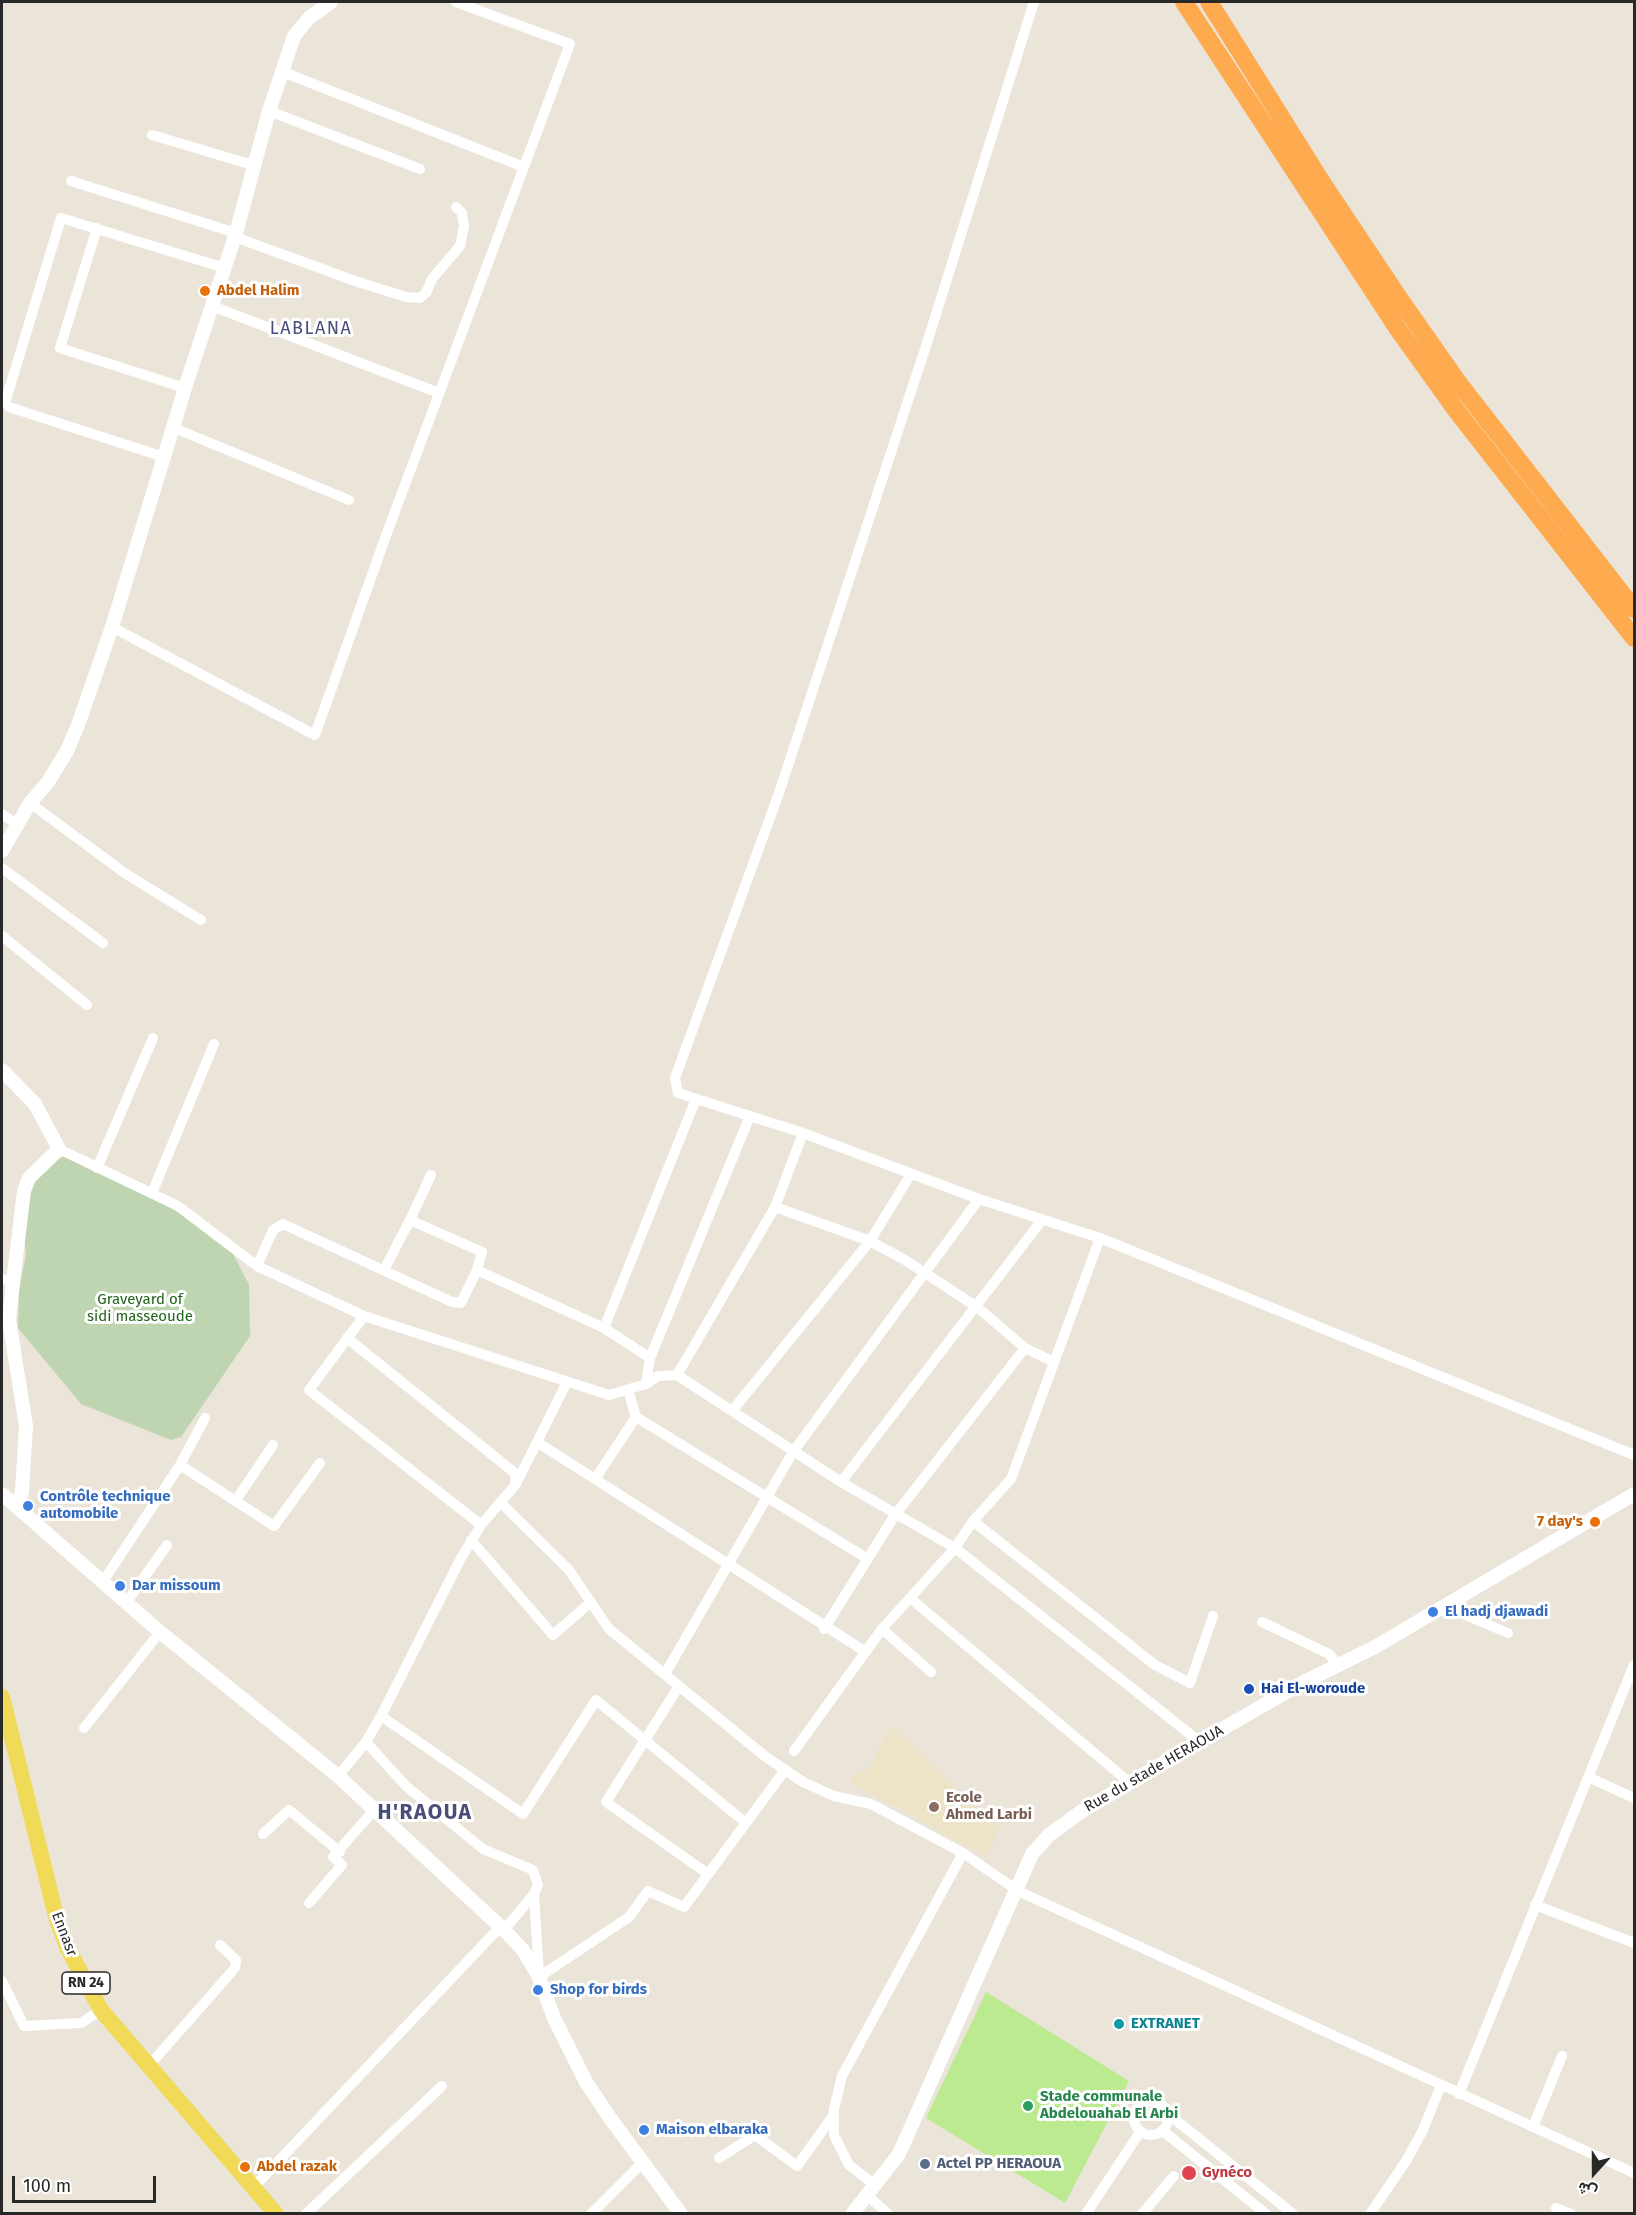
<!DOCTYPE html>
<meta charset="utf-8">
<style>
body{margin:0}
#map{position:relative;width:1636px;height:2215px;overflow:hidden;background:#ebe4d9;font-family:"Fira Sans",Vazirmatn,sans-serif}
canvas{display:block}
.frame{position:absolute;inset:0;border:3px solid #282828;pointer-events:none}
.north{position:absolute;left:1564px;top:2143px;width:60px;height:60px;-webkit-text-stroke:4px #fff;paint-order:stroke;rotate:201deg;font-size:16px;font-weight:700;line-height:24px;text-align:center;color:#282828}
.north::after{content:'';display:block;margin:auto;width:21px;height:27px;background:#282828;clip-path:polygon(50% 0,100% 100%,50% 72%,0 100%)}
.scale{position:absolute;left:12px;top:2176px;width:144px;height:27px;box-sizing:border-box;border:3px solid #282828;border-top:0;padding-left:8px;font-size:18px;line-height:21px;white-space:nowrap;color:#282828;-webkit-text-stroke:4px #fff;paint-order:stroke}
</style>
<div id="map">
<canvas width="1636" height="2215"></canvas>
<div class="frame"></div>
<div class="north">ش</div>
<div class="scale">100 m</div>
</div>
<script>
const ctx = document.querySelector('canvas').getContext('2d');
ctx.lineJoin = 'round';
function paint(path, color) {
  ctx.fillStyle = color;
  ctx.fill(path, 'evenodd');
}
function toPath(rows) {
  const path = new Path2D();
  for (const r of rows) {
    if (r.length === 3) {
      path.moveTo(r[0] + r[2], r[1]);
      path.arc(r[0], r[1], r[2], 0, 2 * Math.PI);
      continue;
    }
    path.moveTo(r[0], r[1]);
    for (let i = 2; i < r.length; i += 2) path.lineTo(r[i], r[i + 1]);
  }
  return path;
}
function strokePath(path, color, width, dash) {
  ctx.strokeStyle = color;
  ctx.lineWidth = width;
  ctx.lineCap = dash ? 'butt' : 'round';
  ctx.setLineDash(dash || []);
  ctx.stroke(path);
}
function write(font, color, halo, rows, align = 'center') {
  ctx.font = font + ' "Fira Sans",sans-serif';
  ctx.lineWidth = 6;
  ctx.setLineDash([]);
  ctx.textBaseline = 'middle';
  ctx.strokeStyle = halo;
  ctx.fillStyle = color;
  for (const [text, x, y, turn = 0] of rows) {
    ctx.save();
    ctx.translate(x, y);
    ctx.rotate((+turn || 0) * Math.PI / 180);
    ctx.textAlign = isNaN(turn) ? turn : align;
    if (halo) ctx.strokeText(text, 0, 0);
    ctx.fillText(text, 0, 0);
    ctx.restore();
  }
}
paint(toPath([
 [892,1727,1000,1830,985,1856,851,1783,858,1769,866,1773]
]), '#ede4c8');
paint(toPath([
 [71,1155,108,1170,227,1242,249,1285,250,1336,181,1437,171,1440,81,1404,18,1328,19,1291,26,1255,23,1218,29,1184,51,1160]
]), '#bfd4b0');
paint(toPath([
 [986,1992,1129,2081,1065,2203,926,2118]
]), '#bcea90');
strokePath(toPath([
 [1034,2,926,346,779,793,675,1078,678,1093,803,1133,979,1199,1100,1238,1634,1455],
 [283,72,524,167],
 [269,111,420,169],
 [152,135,256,166],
 [71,181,236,233],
 [97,228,60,348,185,388],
 [235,237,355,281,406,297,420,298,426,293,432,279,460,246,464,226,462,213,456,207],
 [212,306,439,393],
 [5,403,61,218,225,268],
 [9,407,164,457],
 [174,428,349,500],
 [112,627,315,735,388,530,570,44,456,2],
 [30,803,126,874,201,920],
 [2,814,18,825],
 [2,868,103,943],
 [2,936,87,1005],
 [59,1149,178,1206,257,1266,364,1316,609,1395,646,1384,658,1376,677,1375,841,1482,955,1548,1200,1742],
 [97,1168,153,1038],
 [152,1193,214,1044],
 [775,1207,870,1241,905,1260,977,1307,1025,1348,1052,1361],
 [410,1220,431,1175],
 [257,1266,273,1230,283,1224,452,1302,461,1303,477,1270,604,1328,650,1358],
 [384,1270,410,1220,482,1252,477,1270],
 [2,1279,13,1282],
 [364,1316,309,1390,481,1525],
 [604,1328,696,1099],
 [677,1375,775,1207,803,1133],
 [646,1384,650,1358,750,1116],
 [628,1390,636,1417,868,1559],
 [732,1411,870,1241,911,1174],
 [540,1444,866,1652],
 [180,1465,274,1526,320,1463],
 [595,1479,636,1417],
 [841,1482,1042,1220],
 [516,1484,567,1382],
 [236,1500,273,1445],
 [500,1502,569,1570,609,1629,766,1757,803,1782,834,1796,871,1804,963,1853,1018,1891,1634,2173],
 [973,1521,1155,1665,1190,1683,1213,1616],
 [471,1540,553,1635,591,1602],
 [102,1583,180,1465,205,1418],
 [910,1598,1130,1783],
 [126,1603,167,1545],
 [1444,1606,1508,1633],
 [1262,1622,1329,1654,1338,1665],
 [824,1629,895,1515,1025,1348],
 [931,1672,882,1629,955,1548,973,1521,1011,1479,1100,1238],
 [665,1674,793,1452,979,1199],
 [679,1686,606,1802,708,1874],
 [381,1716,523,1814,596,1700,746,1823],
 [84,1728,160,1632],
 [366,1742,406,1786,483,1849,533,1870,538,1885,534,1894,539,1975],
 [794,1751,882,1629],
 [338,1776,366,1742,381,1716,461,1558,481,1525,516,1484,515,1473,347,1338],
 [1588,1777,1634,1798],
 [263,1834,289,1810,340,1852],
 [309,1903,342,1865,333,1857,374,1810],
 [1535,1905,1634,1943],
 [504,1930,534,1894],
 [539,1977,629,1917,648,1891,684,1907,785,1770],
 [2,1981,24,2026,81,2023,101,2010],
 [148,2067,235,1968,236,1960,220,1945],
 [1459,2094,1634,1665],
 [1151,2118,17],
 [1167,2113,1293,2214],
 [1533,2127,1562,2056],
 [1163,2131,1266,2214],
 [719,2158,755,2135,797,2166,833,2116],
 [875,2185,849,2165,834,2135,834,2109,842,2076,963,1853],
 [253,2188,500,1927],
 [867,2195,888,2214],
 [1556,2208,1571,2214],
 [306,2214,442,2086],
 [591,2214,643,2162],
 [1086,2214,1140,2132],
 [1142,2214,1174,2176],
 [1370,2214,1406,2161,1423,2130,1441,2085]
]), '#fff', 10);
strokePath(toPath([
 [2,851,30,803,48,782,67,751,78,725,112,627,185,388,236,233,269,111,294,36,309,18,331,2],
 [2,1070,35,1104,59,1149,29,1178,24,1191,13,1282,9,1320,26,1426,22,1492,17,1507],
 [2,1494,160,1632,338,1776,504,1930,523,1950,539,1977,554,2018,586,2082,610,2118,681,2214],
 [852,2214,899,2154,1032,1854,1049,1835,1082,1811,1168,1760,1304,1682,1375,1647,1634,1494]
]), '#fff', 14);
strokePath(toPath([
 [2,1697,57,1920,68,1949,101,2010,276,2214]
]), '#f0da58', 16);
strokePath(toPath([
 [1184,2,1398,329,1456,410,1634,638],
 [1209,2,1321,181,1401,301,1457,381,1634,609]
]), '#feab50', 18);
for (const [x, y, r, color] of [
 [205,291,6,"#e8710a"],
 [28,1506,6,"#3f7fe0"],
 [1595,1522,6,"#e8710a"],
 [120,1586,6,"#3f7fe0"],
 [1433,1612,6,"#3f7fe0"],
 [1249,1689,6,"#1a4fb4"],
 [934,1807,6,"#8d6e63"],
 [538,1990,6,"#3f7fe0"],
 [1119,2024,6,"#0f9aa8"],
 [1028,2106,6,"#2e9e5b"],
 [644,2130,6,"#3f7fe0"],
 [925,2164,6,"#5c6f8a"],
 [245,2167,6,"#e8710a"],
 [1189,2173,8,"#e0444e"]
]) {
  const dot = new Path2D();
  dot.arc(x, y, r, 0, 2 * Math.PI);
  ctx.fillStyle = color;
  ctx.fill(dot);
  strokePath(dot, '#fff', 2);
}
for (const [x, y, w] of [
 [86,1983,48]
]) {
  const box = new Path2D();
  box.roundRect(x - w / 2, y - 11, w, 22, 4.5);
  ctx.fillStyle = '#fff';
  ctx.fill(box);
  strokePath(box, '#282828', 1.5);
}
write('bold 14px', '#282828', null, [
 ["RN 24",86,1983]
]);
write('bold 15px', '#c56008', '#fff', [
 ["Abdel Halim",217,291],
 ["7 day's",1583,1522,"right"],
 ["Abdel razak",257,2167]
], 'left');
write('15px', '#226419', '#fff', [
 ["Graveyard of",140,1300],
 ["sidi masseoude",140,1317]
]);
write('bold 15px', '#366cbe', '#fff', [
 ["Contrôle technique",40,1497],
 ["automobile",40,1514],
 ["Dar missoum",132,1586],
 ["El hadj djawadi",1445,1612],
 ["Shop for birds",550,1990],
 ["Maison elbaraka",656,2130]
], 'left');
write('bold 15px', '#164399', '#fff', [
 ["Hai El-woroude",1261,1689]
], 'left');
write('15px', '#282828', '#fff', [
 ["Rue du stade HERAOUA",1154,1769,-30],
 ["Ennasr",64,1934,69]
]);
write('bold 15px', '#785e54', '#fff', [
 ["Ecole",946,1798],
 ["Ahmed Larbi",946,1815]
], 'left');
write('bold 15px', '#0d838f', '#fff', [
 ["EXTRANET",1131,2024]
], 'left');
write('bold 15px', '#27864d', '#fff', [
 ["Stade communale",1040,2097],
 ["Abdelouahab El Arbi",1040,2114]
], 'left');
write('bold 15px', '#4e5e75', '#fff', [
 ["Actel PP HERAOUA",937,2164]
], 'left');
write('bold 15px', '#be3a42', '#fff', [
 ["Gynéco",1202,2173]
], 'left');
ctx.letterSpacing = '1.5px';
write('18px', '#494d78', '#fff', [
 ["LABLANA",311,329]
]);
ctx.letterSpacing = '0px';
ctx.letterSpacing = '1.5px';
write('bold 21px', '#494d78', '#fff', [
 ["H'RAOUA",425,1813]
]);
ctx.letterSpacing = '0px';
</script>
